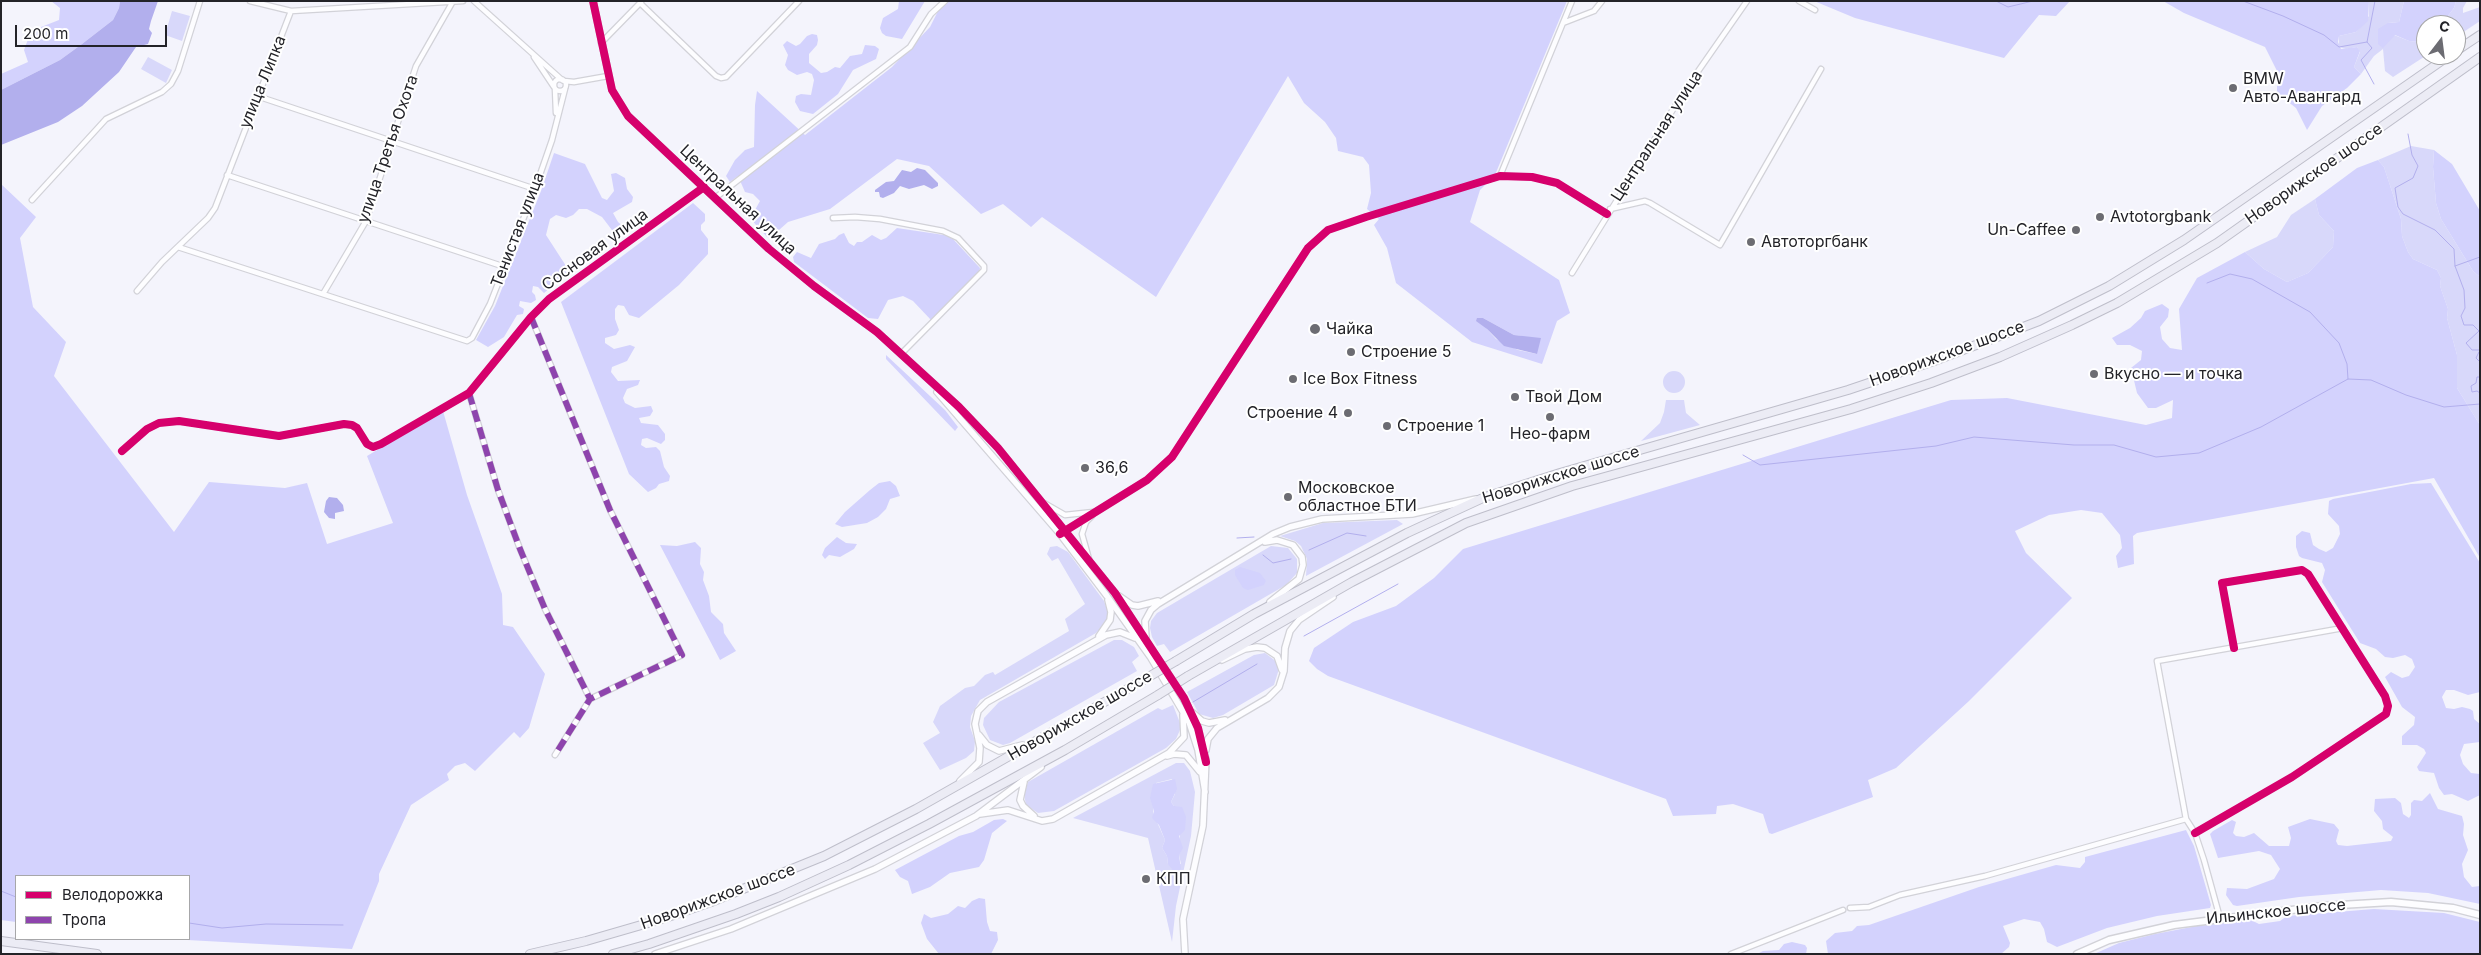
<!DOCTYPE html>
<meta charset="utf-8">
<style>
body{margin:0}
#map{position:relative;width:2481px;height:955px;overflow:hidden;background:#f4f4fc;font-family:Inter,sans-serif}
canvas{display:block}
.frame{position:absolute;inset:0;border:2px solid #232328;pointer-events:none}
.legend{position:absolute;left:15px;top:875px;width:175px;height:65px;box-sizing:border-box;background:#fff;border:1px solid #a7a7a9;margin:0;padding:6px 9px;list-style:none;font-size:15px;color:#232328}
.legend li{display:flex;align-items:center;gap:10px;height:25px}
.legend b{width:25px;border:1px solid #a7a7a9}
.north{position:absolute;left:2416px;top:15px;width:50px;height:50px;box-sizing:border-box;background:#fff;border:1px solid #a7a7a9;border-radius:50%;rotate:15deg;font-size:14px;font-weight:700;line-height:20px;text-align:center;color:#232328}
.north::after{content:'';display:block;margin:auto;width:18px;height:22px;background:#6c6c72;clip-path:polygon(50% 0,100% 100%,50% 72%,0 100%)}
.scale{position:absolute;left:15px;top:25px;width:152px;height:22px;box-sizing:border-box;border:2px solid #232328;border-top:0;padding-left:6px;font-size:15px;line-height:18px;white-space:nowrap;color:#232328;-webkit-text-stroke:4px #fff;paint-order:stroke}
</style>
<div id="map">
<canvas width="2481" height="955"></canvas>
<div class="frame"></div>
<ul class="legend">
<li><b style="height:6px;background:#d6006c"></b>Велодорожка</li>
<li><b style="height:6px;background:#8e44ad"></b>Тропа</li>
</ul>
<div class="north">С</div>
<div class="scale">200 m</div>
</div>
<script>
const ctx = document.querySelector('canvas').getContext('2d');
ctx.lineJoin = 'round';
function paint(path, color) {
  ctx.fillStyle = color;
  ctx.fill(path, 'evenodd');
}
function toPath(rows) {
  const path = new Path2D();
  for (const r of rows) {
    if (r.length === 3) {
      path.moveTo(r[0] + r[2], r[1]);
      path.arc(r[0], r[1], r[2], 0, 2 * Math.PI);
      continue;
    }
    path.moveTo(r[0], r[1]);
    for (let i = 2; i < r.length; i += 2) path.lineTo(r[i], r[i + 1]);
  }
  return path;
}
function strokePath(path, color, width, dash) {
  ctx.strokeStyle = color;
  ctx.lineWidth = width;
  ctx.lineCap = dash ? 'butt' : 'round';
  ctx.setLineDash(dash || []);
  ctx.stroke(path);
}
function write(font, color, halo, rows, align = 'center') {
  ctx.font = font + ' Inter,sans-serif';
  ctx.lineWidth = 4;
  ctx.setLineDash([]);
  ctx.textBaseline = 'middle';
  ctx.strokeStyle = halo;
  ctx.fillStyle = color;
  for (const [text, x, y, turn = 0] of rows) {
    ctx.save();
    ctx.translate(x, y);
    ctx.rotate((+turn || 0) * Math.PI / 180);
    ctx.textAlign = isNaN(turn) ? turn : align;
    if (halo) ctx.strokeText(text, 0, 0);
    ctx.fillText(text, 0, 0);
    ctx.restore();
  }
}
paint(toPath([
 [2369,1,2404,1,2399,22,2388,23,2394,35,2409,41,2419,42,2426,37,2427,55,2393,77,2385,71,2383,49,2374,56,2361,74,2354,67,2360,52,2357,47,2346,49,2339,47,2339,36,2356,32,2369,16],
 [2456,1,2467,1,2463,8,2463,13,2480,7,2480,21,2456,37,2456,25,2441,25,2454,8],
 [172,11,190,16,182,41,165,35],
 [148,57,172,70,166,83,141,69],
 [2411,146,2434,150,2433,167,2436,203,2441,219,2473,271,2480,277,2480,425,2457,388,2457,355,2447,318,2448,309,2440,286,2441,278,2437,270,2413,259,2408,252,2402,236,2401,219,2384,167,2378,160],
 [2315,199,2319,215,2334,231,2333,247,2308,273,2287,282,2264,269,2245,252,2277,237,2291,215],
 [1674,382,11],
 [1666,400,1684,400,1686,413,1700,425,1641,441,1660,423,1664,412],
 [1397,520,1403,524,1306,576,1307,559,1301,546,1295,541,1280,536,1323,523],
 [1057,546,1068,552,1104,601,1108,612,1107,621,1096,633,980,700,971,716,970,727,975,741,974,751,966,758,940,770,923,743,940,733,933,722,940,706,965,688,974,686,985,675,993,672,995,675,1069,631,1065,619,1085,604,1058,558,1052,561,1047,554,1050,547],
 [1271,546,1288,548,1297,559,1297,573,1286,585,1170,652,1164,644,1157,646,1152,637,1150,628,1151,621,1157,613],
 [1114,640,1122,640,1134,647,1139,656,1132,662,1137,671,1010,743,1003,745,990,740,983,725,984,718,999,702],
 [1265,653,1277,662,1279,669,1274,685,1223,715,1213,718,1199,714,1187,692,1254,655],
 [1173,705,1180,723,1180,730,1176,739,1166,748,1054,811,1038,813,1026,805,1024,794,1028,782,1158,708,1162,710],
 [1176,763,1184,763,1190,771,1195,792,1191,836,1176,906,1172,942,1148,838,1073,818],
 [1172,779,1175,794,1171,802,1174,806,1180,834,1179,855,1181,864,1168,864,1167,856,1162,848,1165,840,1153,813,1156,783]
]), '#d8d8fa');
paint(toPath([
 [51,1,120,1,119,8,113,20,82,44,60,60,1,90,1,74,28,62,24,50,30,34,36,29,59,20,60,8],
 [899,1,925,1,902,39,886,36,882,33,880,28,883,18,898,9],
 [943,1,1567,1,1495,175,1480,190,1470,222,1559,280,1570,313,1557,321,1542,364,1472,342,1396,283,1387,248,1374,225,1379,219,1367,209,1371,193,1369,165,1363,157,1338,151,1336,138,1325,122,1304,103,1288,76,1156,297,1042,217,1031,227,1003,204,981,214,929,166,897,159,830,209,788,222,770,238,767,237,747,215,755,210,760,201,753,194,745,192,738,176,730,182,726,176,735,160,745,150,754,147,755,105,757,91,805,135,892,67,930,27],
 [1483,318,1514,335,1522,336,1537,354,1518,350,1496,339,1487,329],
 [1814,1,2070,1,2056,16,2039,15,2004,58,1855,18],
 [2163,1,2369,1,2368,21,2356,32,2339,36,2338,42,2341,49,2357,47,2360,51,2354,67,2361,74,2347,88,2322,106,2307,130,2296,108,2277,93,2277,71,2265,47,2184,13],
 [2404,1,2456,1,2454,8,2441,25,2426,25,2426,37,2419,42,2409,41,2395,35,2383,48,2378,44,2378,29,2388,23,2399,22],
 [812,34,817,35,818,40,817,45,809,54,809,63,821,73,827,72,835,67,840,68,850,56,862,54,865,45,875,46,879,49,876,59,853,70,838,94,813,114,800,111,795,102,796,96,801,94,811,95,814,80,812,74,807,72,797,75,788,70,785,65,788,55,783,45,787,41,796,46,800,44,807,36],
 [2434,150,2452,164,2480,211,2480,277,2473,271,2441,219,2436,203,2433,167],
 [554,153,585,164,602,198,607,200,614,191,611,174,616,173,625,178,627,189,633,197,632,202,613,213,618,222,626,229,625,234,620,237,615,234,602,217,587,209,579,209,573,215,566,218,556,215,550,219,546,235,568,269,568,273,544,293,538,287,533,286,532,292,535,295,536,300,531,303,520,301,519,306,524,309,523,314,517,315,504,337,488,347,476,340,495,306,541,191],
 [2378,160,2384,167,2401,219,2402,236,2408,252,2413,259,2437,270,2441,278,2440,286,2448,309,2447,318,2457,355,2457,388,2480,425,2480,558,2434,478,2137,533,2133,536,2134,564,2118,568,2116,556,2122,548,2120,535,2102,513,2081,510,2049,515,2015,531,2026,553,2072,598,1969,701,1896,768,1868,780,1873,797,1772,834,1769,833,1763,814,1733,804,1717,806,1716,814,1673,816,1666,799,1328,676,1317,669,1309,661,1314,648,1353,622,1396,606,1434,578,1463,549,1951,400,2007,398,2146,425,2172,418,2173,400,2156,408,2148,408,2137,393,2131,368,2141,360,2142,351,2130,345,2117,345,2112,338,2130,328,2141,318,2145,311,2162,304,2169,309,2168,317,2160,327,2162,339,2170,348,2182,350,2179,309,2197,278,2245,252,2264,269,2287,282,2308,273,2333,247,2334,231,2319,215,2315,199,2357,168],
 [1,184,36,217,20,238,33,307,66,342,54,376,174,532,209,482,285,488,307,483,327,544,393,523,367,456,443,411,467,495,502,594,503,625,513,627,545,674,529,728,520,738,514,732,475,771,465,763,455,766,447,774,449,780,411,805,379,874,379,881,352,949,169,939,189,939,189,876,16,876,16,922,1,920],
 [693,203,705,214,705,221,701,225,701,230,708,239,708,254,679,285,639,318,629,315,624,306,618,305,615,309,615,319,619,330,616,335,605,338,605,343,614,349,630,345,635,347,627,361,612,367,611,372,618,381,640,380,638,385,627,389,623,398,625,403,635,408,651,406,653,411,650,416,639,418,641,423,658,425,665,434,665,440,661,444,647,438,642,439,641,445,646,448,656,447,660,451,664,467,670,476,669,481,659,484,656,488,648,492,629,474,561,302],
 [897,228,944,235,953,239,980,268,979,273,931,320,913,301,903,296,888,300,878,319,868,318,794,262,793,257,797,252,811,258,819,244,835,239,839,235,844,233,849,243,854,246,857,242,862,242,872,235,881,240,886,238],
 [886,355,945,410,958,427,955,431,886,359],
 [890,481,896,486,900,496,890,499,886,509,878,517,867,523,842,527,835,524,845,512,870,490,879,483],
 [2431,483,2480,563,2480,692,2468,695,2454,690,2446,690,2442,697,2446,708,2454,709,2462,707,2470,709,2473,711,2474,719,2480,724,2480,742,2464,744,2460,755,2463,764,2471,773,2480,774,2480,795,2468,801,2452,794,2444,795,2439,788,2434,773,2419,771,2417,767,2426,753,2424,749,2417,745,2402,745,2402,736,2414,725,2415,717,2402,707,2385,677,2391,672,2402,678,2409,676,2415,667,2412,659,2405,655,2393,658,2385,657,2376,649,2360,643,2322,582,2325,570,2322,563,2302,558,2299,556,2296,547,2296,536,2302,531,2310,533,2313,545,2319,549,2326,552,2333,548,2340,534,2339,526,2328,514,2329,501,2333,499,2411,484],
 [837,537,846,543,857,544,854,549,840,557,829,555,825,559,822,555,825,548],
 [695,542,701,548,700,564,704,572,703,580,709,596,711,612,723,624,724,633,736,651,720,660,660,545,677,546],
 [1240,567,1260,573,1266,581,1264,585,1248,590,1243,588,1235,575,1235,570],
 [1175,779,1177,789,1171,802,1174,806,1182,807,1186,817,1185,830,1179,836,1183,848,1179,855,1181,869,1175,873,1168,864,1167,856,1162,848,1165,840,1159,825,1152,818,1154,811,1150,798,1153,784],
 [2430,793,2438,809,2462,816,2464,824,2463,835,2468,850,2462,864,2464,877,2472,887,2480,886,2480,904,2428,893,2381,890,2299,897,2237,906,2233,905,2226,895,2227,888,2247,889,2274,879,2280,869,2271,855,2259,851,2218,858,2210,834,2213,831,2232,820,2236,822,2233,833,2236,836,2244,837,2254,833,2269,846,2289,846,2291,838,2288,827,2310,819,2334,824,2339,830,2336,841,2338,845,2347,846,2391,841,2393,837,2383,829,2382,821,2374,811,2375,799,2395,798,2401,803,2403,814,2409,818,2411,815,2411,803,2414,800,2422,801],
 [1003,819,1007,821,992,833,984,860,979,867,950,873,930,887,912,894,908,881,900,877,895,870,959,836,973,832,994,820],
 [2186,830,2194,846,2211,905,2210,908,2157,916,2107,928,2057,947,2047,942,2044,929,2040,922,2024,919,2003,926,2010,943,2009,947,2001,954,1828,954,1826,941,1835,933,1852,931,1857,926,1869,925,1979,887,2056,865,2080,868,2085,862,2085,857],
 [979,898,985,899,987,922,990,931,997,932,998,940,991,954,939,954,927,939,921,923,924,914,931,918,948,914,958,906,965,908,972,901],
 [2374,909,2444,913,2480,922,2480,954,2094,954,2119,943,2155,934,2197,926,2251,920,2259,924,2280,921,2287,916],
 [1792,942,1805,945,1807,948,1806,954,1757,954,1763,951,1779,950,1784,944]
]), '#d3d2fd');
paint(toPath([
 [120,1,158,1,151,21,149,29,152,33,148,44,136,47,119,72,82,106,58,122,1,145,1,90,60,60,82,44,113,20,119,8],
 [917,168,925,170,938,183,938,186,932,189,924,185,909,189,900,186,894,193,883,198,880,197,879,192,875,192,875,190,886,182,894,181,902,170,911,172],
 [1477,318,1483,318,1514,335,1541,338,1537,354,1504,346,1487,329,1476,321],
 [329,497,337,498,343,505,344,511,335,513,335,519,329,518,324,512,326,501]
]), '#b2afed');
strokePath(toPath([
 [1996,1,2008,7,2033,1],
 [2243,1,2283,16,2324,35,2339,47,2367,42],
 [2374,84,2361,60,2372,48,2367,42,2375,1],
 [2408,134,2412,155,2418,166,2413,178,2395,188,2398,207,2403,214,2435,230,2454,249,2455,266,2464,290,2465,308,2461,316,2464,325,2473,325,2479,331,2466,343,2472,350,2480,350],
 [2455,266,2480,257],
 [2207,283,2230,274,2252,279,2310,312,2339,343,2347,364,2348,379],
 [2479,352,2476,358,2480,362],
 [2480,377,2477,377,2476,383,2471,386,2472,392,2477,391,2480,393],
 [1743,455,1760,465,1936,446,1974,437,2074,445,2114,445,2156,457,2199,453,2261,427,2348,379,2371,380,2406,395,2444,407,2480,404],
 [1237,538,1254,537],
 [1309,550,1347,533,1366,536],
 [1263,555,1273,563,1291,559],
 [1304,636,1398,584],
 [1193,702,1257,664],
 [1,891,16,897],
 [189,923,222,928,266,924,343,925]
]), '#b2afed', 1);
const minor = toPath([
 [250,1,291,11],
 [474,1,562,80],
 [1799,1,1815,10],
 [640,3,716,76,721,78,726,77,799,1],
 [1563,23,1594,11,1602,1],
 [601,43,641,2],
 [534,57,554,87],
 [560,85,6],
 [564,81,574,82,608,76],
 [555,89,556,113],
 [257,96,535,189],
 [227,175,505,267],
 [1500,176,1572,1],
 [715,198,910,47,931,14,945,1],
 [32,200,106,119,162,92,171,84,178,71,200,1],
 [1610,209,1645,201,1650,203,1720,245,1821,69],
 [833,218,855,217,880,219,943,231,958,238,984,266,984,270,901,354],
 [178,247,467,341,472,338,490,304,535,189,552,140,565,89],
 [1572,273,1685,90,1747,1],
 [137,291,162,262,208,218,215,208,291,11,463,1],
 [323,294,366,221,416,66,452,3],
 [531,317,610,510,682,655,590,699],
 [469,393,498,490,520,549,545,609,590,699,555,755],
 [122,451,147,429,159,423,179,421,279,436,344,424,352,425,357,428,367,444,373,447,381,444,469,393,531,317,549,299,704,187],
 [1044,503,1065,515,1093,512],
 [1063,532,1147,480,1172,457,1308,248,1328,230,1366,217,1500,176,1532,177,1557,183,1607,214],
 [1089,559,1082,534,1086,522,1092,516],
 [2186,819,2157,661,2343,628],
 [2195,833,2292,777,2386,714,2388,706,2385,696,2308,574,2302,570,2222,583,2234,648],
 [1850,908,1869,907,1900,895,1985,876,2186,819,2195,833,2204,860,2220,918],
 [1731,954,1843,910]
]);
const tertiary = toPath([
 [593,1,612,90,628,116,769,249,814,286,877,332,959,407,998,448,1115,593,1155,654,1184,698,1198,728,1206,762],
 [937,392,1060,534,1107,596,1151,658,1189,722,1198,750,1205,792],
 [1265,542,1277,540,1293,545,1302,557,1303,565,1299,579,1270,602],
 [1119,596,1132,605,1138,606,1158,601],
 [1099,636,1110,620,1111,612,1108,600],
 [1146,638,1145,621,1151,610,1158,604,1273,534,1290,527,1322,519,1412,514,1476,499],
 [1222,660,1245,649,1257,647,1265,648,1277,656,1282,670],
 [1193,713,1202,721,1209,723,1225,720],
 [979,735,987,745,999,751,1022,745],
 [1206,750,1208,739,1217,728,1268,698,1279,687,1284,671,1285,648,1290,631,1299,620,1333,597],
 [1167,756,1174,754,1186,755,1200,772],
 [960,781,979,762,980,748,975,724,978,711,987,702,1106,635,1120,632,1135,638],
 [1024,782,1020,800,1023,806,1034,816],
 [980,814,1008,810,1042,821,1053,819,1169,753,1184,737,1183,715],
 [655,954,731,929,875,869,976,816,1041,767],
 [1185,954,1183,919,1203,826,1206,759]
]);
const secondary = toPath([
 [2077,954,2109,940,2174,925,2323,906,2391,902,2453,908,2480,915]
]);
const motorway = toPath([
 [2456,51,2480,35],
 [1176,661,1254,614,1407,533,1485,497,1560,473,1848,390,1934,361,2039,321,2109,286,2184,240,2450,55],
 [1188,676,1352,582,1466,523,1572,486,1851,409,1931,383,2000,357,2072,325,2117,303,2217,243,2480,57],
 [1,941,97,954],
 [530,954,586,941,662,919,711,902,824,856,916,809,1145,679],
 [613,954,649,944,736,914,779,897,849,865,929,824,1065,750,1158,695]
]);
strokePath(minor, '#d2d2d8', 7);
strokePath(tertiary, '#d2d2d8', 8);
strokePath(secondary, '#d2d2d8', 9);
strokePath(motorway, '#bebeca', 10);
strokePath(minor, '#fdfdff', 4.5);
strokePath(tertiary, '#fdfdff', 5.5);
strokePath(secondary, '#fdfdff', 6);
strokePath(motorway, '#ececf5', 8);
const motorwayBridge = toPath([
 [1145,679,1176,661],
 [1158,695,1188,676]
]);
strokePath(motorwayBridge, '#bebeca', 10, []);
strokePath(motorwayBridge, '#ececf5', 8);
strokePath(toPath([
 [531,317,610,510,682,655,590,699],
 [469,393,498,490,520,549,545,609,590,699,555,755]
]), '#8e44ad', 6, [12, 6]);
strokePath(toPath([
 [593,1,612,90,628,116,769,249,814,286,877,332,959,407,998,448,1115,593,1155,654,1184,698,1198,728,1206,762],
 [122,451,147,429,159,423,179,421,279,436,344,424,352,425,357,428,367,444,373,447,381,444,469,393,531,317,549,299,704,187],
 [1060,534,1147,480,1172,457,1308,248,1328,230,1366,217,1500,176,1532,177,1557,183,1607,214],
 [2195,833,2292,777,2386,714,2388,706,2385,696,2308,574,2302,570,2222,583,2234,648]
]), '#d6006c', 8);
for (const [x, y, r, color] of [
 [2233,88,5,"#6c6c72"],
 [2100,217,5,"#6c6c72"],
 [2076,230,5,"#6c6c72"],
 [1751,242,5,"#6c6c72"],
 [1315,329,6,"#6c6c72"],
 [1351,352,5,"#6c6c72"],
 [2094,374,5,"#6c6c72"],
 [1293,379,5,"#6c6c72"],
 [1515,397,5,"#6c6c72"],
 [1348,413,5,"#6c6c72"],
 [1550,417,5,"#6c6c72"],
 [1387,426,5,"#6c6c72"],
 [1085,468,5,"#6c6c72"],
 [1288,497,5,"#6c6c72"],
 [1146,879,5,"#6c6c72"]
]) {
  const dot = new Path2D();
  dot.arc(x, y, r, 0, 2 * Math.PI);
  ctx.fillStyle = color;
  ctx.fill(dot);
  strokePath(dot, '#fff', 2);
}
write('16px', '#232328', '#fff', [
 ["BMW",2243,79],
 ["Авто-Авангард",2243,97],
 ["Avtotorgbank",2110,217],
 ["Un-Caffee",2066,230,"right"],
 ["Автоторгбанк",1761,242],
 ["Чайка",1326,329],
 ["Строение 5",1361,352],
 ["Вкусно — и точка",2104,374],
 ["Ice Box Fitness",1303,379],
 ["Твой Дом",1525,397],
 ["Строение 4",1338,413,"right"],
 ["Строение 1",1397,426],
 ["Нео-фарм",1550,434,"center"],
 ["36,6",1095,468],
 ["Московское",1298,488],
 ["областное БТИ",1298,506],
 ["КПП",1156,879]
], 'left');
write('16px', '#232328', '#fff', [
 ["улица Липка",263,82,-68],
 ["Центральная улица",1657,136,-57],
 ["улица Третья Охота",388,149,-71],
 ["Новорижское шоссе",2314,174,-35],
 ["Центральная улица",738,200,43],
 ["Тенистая улица",518,230,-69],
 ["Сосновая улица",595,250,-36],
 ["Новорижское шоссе",1947,354,-20],
 ["Новорижское шоссе",1561,475,-17],
 ["Новорижское шоссе",1080,716,-30],
 ["Новорижское шоссе",718,897,-20],
 ["Ильинское шоссе",2276,912,-6]
]);
</script>
